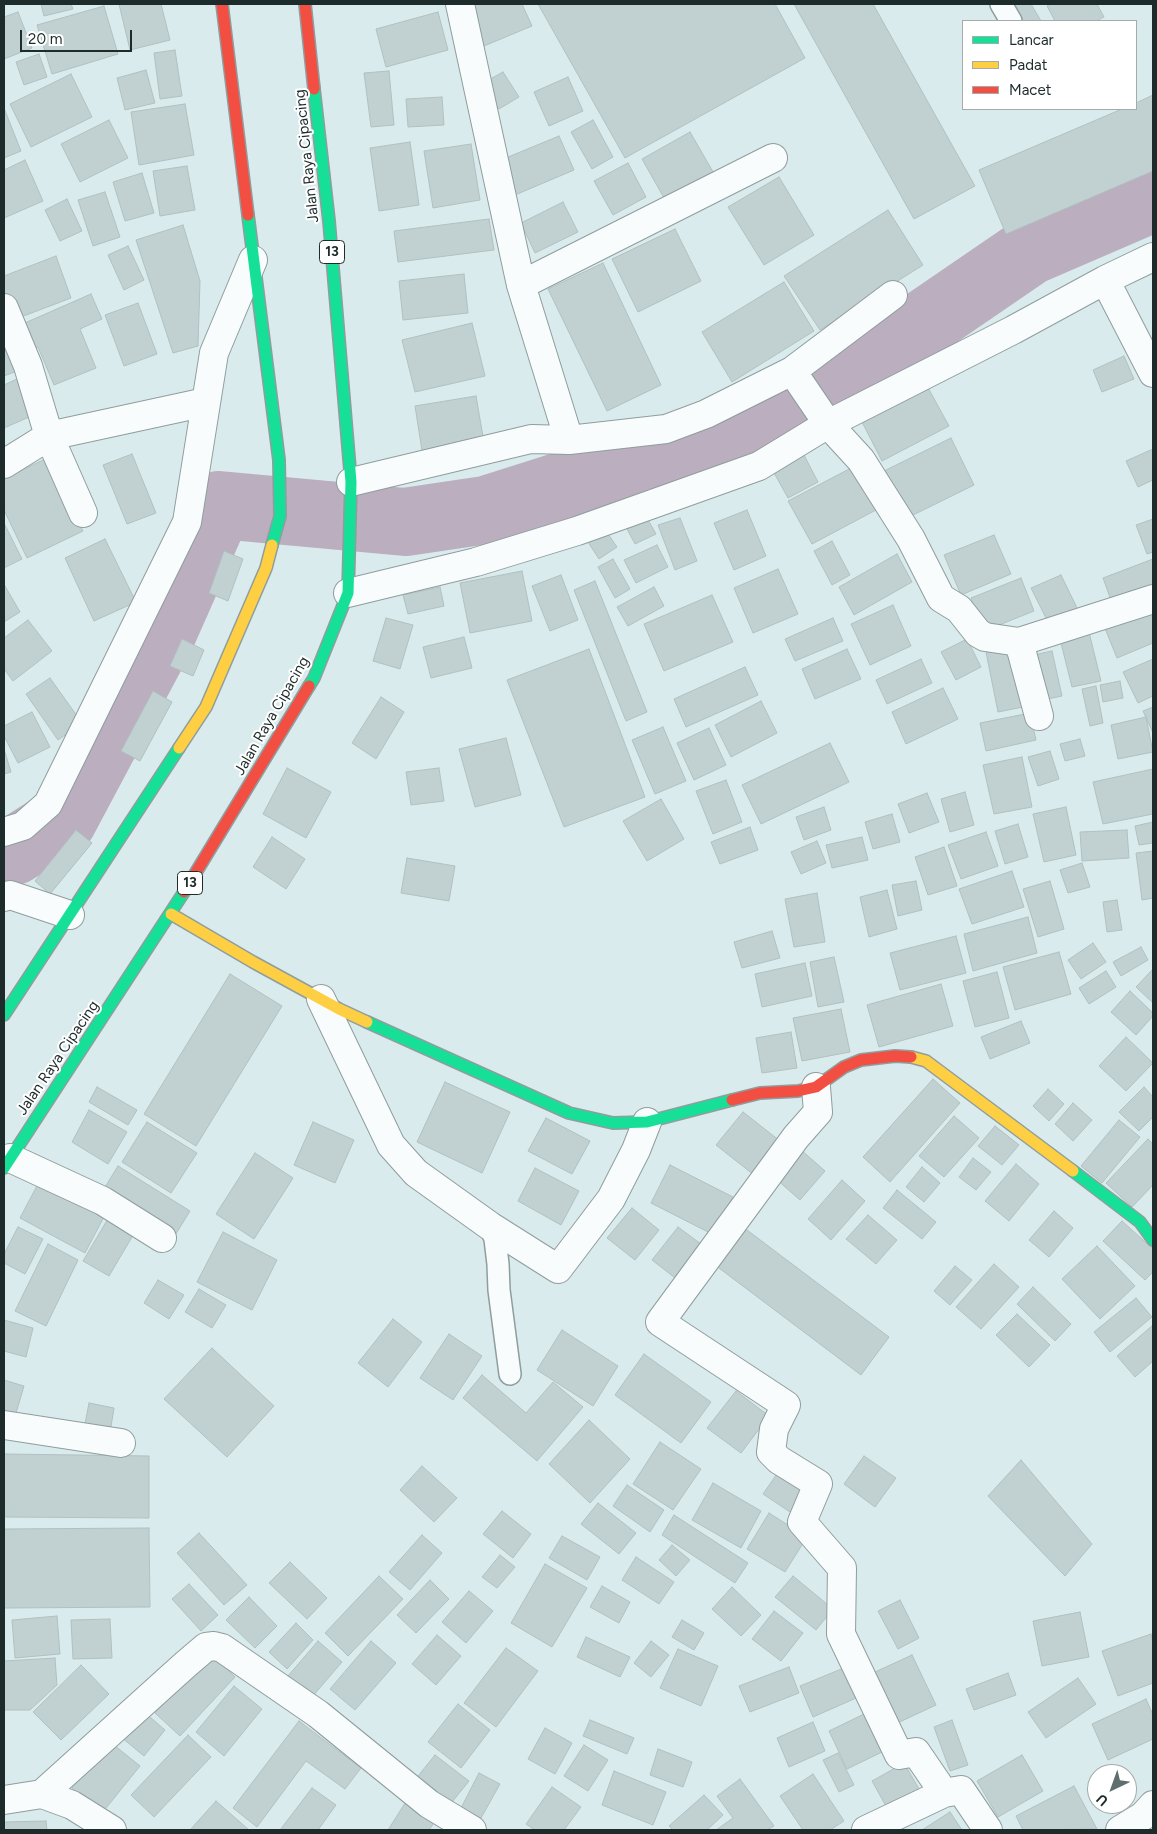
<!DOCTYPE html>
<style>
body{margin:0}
#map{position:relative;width:1157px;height:1834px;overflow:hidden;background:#d9ebec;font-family:Figtree,sans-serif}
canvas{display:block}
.frame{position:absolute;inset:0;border:5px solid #1e2b2b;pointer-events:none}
.legend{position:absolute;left:962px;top:20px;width:175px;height:90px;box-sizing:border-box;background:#fff;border:1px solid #a5aaaa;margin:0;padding:6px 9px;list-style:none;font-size:15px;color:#1e2b2b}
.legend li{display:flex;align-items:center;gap:10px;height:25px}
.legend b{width:25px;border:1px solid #a5aaaa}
.north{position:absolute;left:1087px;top:1764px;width:50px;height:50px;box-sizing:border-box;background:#fff;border:1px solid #a5aaaa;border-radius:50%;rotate:222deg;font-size:14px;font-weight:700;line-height:20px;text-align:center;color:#1e2b2b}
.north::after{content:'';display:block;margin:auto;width:18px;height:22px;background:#5f6e6f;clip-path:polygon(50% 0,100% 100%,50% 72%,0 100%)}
.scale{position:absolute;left:20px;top:30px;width:112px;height:22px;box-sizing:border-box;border:2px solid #1e2b2b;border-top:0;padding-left:6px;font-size:15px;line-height:18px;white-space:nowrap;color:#1e2b2b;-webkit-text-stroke:4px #fff;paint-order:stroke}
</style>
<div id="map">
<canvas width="1157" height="1834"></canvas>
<div class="frame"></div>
<ul class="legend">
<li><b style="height:6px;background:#16e098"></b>Lancar</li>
<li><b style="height:6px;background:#ffcf43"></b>Padat</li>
<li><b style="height:6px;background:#f24e42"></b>Macet</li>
</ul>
<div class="north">U</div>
<div class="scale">20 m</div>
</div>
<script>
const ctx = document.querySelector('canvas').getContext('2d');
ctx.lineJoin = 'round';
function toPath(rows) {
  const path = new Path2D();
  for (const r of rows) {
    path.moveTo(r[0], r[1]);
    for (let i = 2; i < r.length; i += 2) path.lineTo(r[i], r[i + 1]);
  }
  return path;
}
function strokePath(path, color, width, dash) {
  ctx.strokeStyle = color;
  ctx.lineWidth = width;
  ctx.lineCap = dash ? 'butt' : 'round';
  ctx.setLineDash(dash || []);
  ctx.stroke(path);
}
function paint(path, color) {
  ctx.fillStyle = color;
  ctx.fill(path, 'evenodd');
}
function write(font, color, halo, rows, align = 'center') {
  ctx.font = font + ' Figtree,sans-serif';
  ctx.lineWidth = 4;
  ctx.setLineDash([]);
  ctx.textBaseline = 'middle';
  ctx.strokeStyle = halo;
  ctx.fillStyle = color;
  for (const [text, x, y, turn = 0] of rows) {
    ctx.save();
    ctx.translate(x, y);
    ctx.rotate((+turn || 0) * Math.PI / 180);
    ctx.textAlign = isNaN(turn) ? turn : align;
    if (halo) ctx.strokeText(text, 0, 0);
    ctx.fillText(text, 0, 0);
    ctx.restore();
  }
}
strokePath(toPath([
 [4,854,14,851,63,820,162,634,219,505,405,522,486,510,748,427,919,327,1030,251,1153,198]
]), '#baaebf', 68);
const building = toPath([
 [41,4,71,4,73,9,44,16,41,4],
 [119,4,161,4,170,40,130,50,119,4],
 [467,4,522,4,532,26,484,46,467,4],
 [538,4,775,4,805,58,625,158,538,4],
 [794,4,873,4,975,186,914,219,794,4],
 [1010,4,1031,4,1041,21,1019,21,1010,4],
 [1051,4,1097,4,1104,17,1096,21,1055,21,1047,6,1051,4],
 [104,6,118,54,52,74,37,25,104,6],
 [18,12,32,48,4,59,4,17,18,12],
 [438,12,448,50,386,67,376,29,438,12],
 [175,50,182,96,160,99,154,53,175,50],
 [39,54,47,77,24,85,16,62,39,54],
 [146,70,155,103,125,110,117,78,146,70],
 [389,71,394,125,371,127,364,73,389,71],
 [503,72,519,97,499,109,483,83,503,72],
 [71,74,92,117,31,147,10,104,71,74],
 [568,77,583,111,549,126,534,92,568,77],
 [1153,95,1153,171,1006,234,979,170,1122,109,1136,109,1136,103,1153,95],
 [442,97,444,125,408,127,406,99,442,97],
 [185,104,194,155,139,165,131,112,185,104],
 [4,108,21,151,4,158,4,108],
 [109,120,128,158,80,182,61,144,109,120],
 [593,120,613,157,592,169,571,132,593,120],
 [690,132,716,177,668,205,642,159,690,132],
 [559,136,574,170,515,195,501,160,559,136],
 [410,142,419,205,379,211,370,148,410,142],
 [471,144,480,200,433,208,424,151,471,144],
 [25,160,43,201,4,218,4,170,25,160],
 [628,163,646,197,613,215,594,181,628,163],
 [187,166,195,210,160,216,153,171,187,166],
 [142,173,154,213,125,221,113,182,142,173],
 [779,177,814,235,764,265,728,207,779,177],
 [105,192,120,237,93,246,78,200,105,192],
 [67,199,82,231,60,241,45,210,67,199],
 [563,202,578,232,535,253,521,223,563,202],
 [888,210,923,265,820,330,784,276,888,210],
 [489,219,494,250,398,262,394,231,489,219],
 [183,225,200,281,198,346,173,353,136,240,183,225],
 [675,229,701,281,638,312,612,259,675,229],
 [128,246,144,280,124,290,108,255,128,246],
 [56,256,71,298,13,320,4,295,4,276,56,256],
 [603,263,661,385,607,411,548,289,603,263],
 [464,274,468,313,403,320,399,281,464,274],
 [784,282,814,331,732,382,702,332,784,282],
 [91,294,102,319,80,329,96,368,54,385,38,347,29,350,18,326,91,294],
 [138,303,157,354,124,366,105,315,138,303],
 [472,323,485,376,415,392,402,340,472,323],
 [14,342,25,368,4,376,4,346,14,342],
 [1124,356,1134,379,1102,392,1093,370,1124,356],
 [19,378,36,414,4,428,4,385,19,378],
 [926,384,949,426,882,461,860,418,926,384],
 [476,396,485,448,423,457,415,406,476,396],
 [951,438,974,485,907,518,884,471,951,438],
 [1153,449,1153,480,1138,487,1126,461,1153,449],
 [132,454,156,513,127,524,103,465,132,454],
 [804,455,818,482,788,498,773,471,804,455],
 [47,458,83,531,27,558,4,510,4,479,47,458],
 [853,467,876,510,812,544,788,501,853,467],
 [747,510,766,556,734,570,714,523,747,510],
 [647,518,656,534,635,544,627,529,647,518],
 [680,518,697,561,675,570,658,525,680,518],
 [1153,519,1153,552,1147,554,1136,525,1153,519],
 [4,523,22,559,4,568,4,523],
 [606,531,617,547,599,559,588,542,606,531],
 [994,535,1011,574,961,595,944,555,994,535],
 [105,539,136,602,94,621,65,558,105,539],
 [832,541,850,575,832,585,814,551,832,541],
 [657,545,668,567,636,583,624,560,657,545],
 [224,551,243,559,228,601,209,593,224,551],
 [897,554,912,582,854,615,839,587,897,554],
 [613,559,630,589,615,598,598,567,613,559],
 [1153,559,1153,588,1112,603,1103,578,1153,559],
 [778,569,798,614,753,633,734,588,778,569],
 [522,571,532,621,470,633,460,583,522,571],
 [561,575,578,620,550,631,532,586,561,575],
 [1061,575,1079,612,1050,626,1031,588,1061,575],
 [1021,578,1034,611,984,631,971,598,1021,578],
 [595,581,647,712,626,721,574,590,595,581],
 [5,586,20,612,4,622,4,587,5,586],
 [440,587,444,606,408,614,403,595,440,587],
 [654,587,664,606,628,626,617,607,654,587],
 [712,595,733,642,664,671,644,624,712,595],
 [893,605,911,646,870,665,851,624,893,605],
 [1153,607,1153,643,1117,658,1104,626,1153,607],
 [386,618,413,625,400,669,373,661,386,618],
 [833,618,843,641,795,661,785,639,833,618],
 [28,620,52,651,13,681,4,669,4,638,28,620],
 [1088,628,1101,681,1072,687,1059,635,1088,628],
 [464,637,472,668,431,678,423,647,464,637],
 [182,639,204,650,193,676,170,666,182,639],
 [967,639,981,667,956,680,941,652,967,639],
 [1015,647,1028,706,998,712,986,652,1015,647],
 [589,649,645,797,564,827,507,680,589,649],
 [847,649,861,679,815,699,802,669,847,649],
 [1052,651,1062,696,1038,701,1029,656,1052,651],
 [921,659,932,683,887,704,876,680,921,659],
 [1153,659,1153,696,1138,703,1123,672,1153,659],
 [745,667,758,695,686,727,674,699,745,667],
 [50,678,82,723,58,740,26,694,50,678],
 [1120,681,1123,698,1103,702,1100,685,1120,681],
 [1096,686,1103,723,1090,726,1082,689,1096,686],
 [943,688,958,719,906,744,892,712,943,688],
 [153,691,172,702,140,761,121,751,153,691],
 [381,697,404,712,376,759,352,743,381,697],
 [761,701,777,733,731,757,715,725,761,701],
 [1153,707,1153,733,1143,711,1153,707],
 [32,712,50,747,18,763,4,736,4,726,32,712],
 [1030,713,1036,740,986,751,980,723,1030,713],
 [1146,717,1153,752,1118,759,1111,725,1146,717],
 [663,727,686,781,655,794,632,740,663,727],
 [709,728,726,765,694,780,677,743,709,728],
 [506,738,521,795,475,807,459,749,506,738],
 [1080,739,1085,756,1065,761,1060,744,1080,739],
 [830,743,849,782,761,824,742,785,830,743],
 [4,749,11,772,4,774,4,749],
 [1050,751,1059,779,1038,786,1028,757,1050,751],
 [1022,757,1032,807,994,814,983,765,1022,757],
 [287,768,331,792,306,838,263,814,287,768],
 [439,768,444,801,411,805,406,772,439,768],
 [1153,769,1153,814,1103,824,1093,782,1153,769],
 [726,780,742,822,713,834,696,791,726,780],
 [965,792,974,825,950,832,941,799,965,792],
 [927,793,939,822,909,833,898,804,927,793],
 [661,799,684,839,647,861,623,821,661,799],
 [824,807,831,830,804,840,796,817,824,807],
 [1066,807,1076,855,1044,862,1033,814,1066,807],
 [892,814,900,842,873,849,865,822,892,814],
 [1153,822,1153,843,1139,845,1135,826,1153,822],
 [1018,824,1028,857,1005,864,995,831,1018,824],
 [750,827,758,850,720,864,711,842,750,827],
 [76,830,92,843,50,894,35,881,76,830],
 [1127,830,1129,858,1082,861,1080,832,1127,830],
 [986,832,998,866,961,879,948,845,986,832],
 [272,837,305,859,286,889,253,867,272,837],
 [862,837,868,860,832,868,826,845,862,837],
 [817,841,826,863,801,874,791,852,817,841],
 [944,847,957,886,928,895,915,857,944,847],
 [1153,851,1153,898,1142,900,1136,853,1153,851],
 [407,858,455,866,449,901,401,893,407,858],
 [1082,863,1090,887,1068,893,1060,870,1082,863],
 [1012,871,1024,907,972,924,959,889,1012,871],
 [916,881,922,910,898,916,892,885,916,881],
 [1050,881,1064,929,1038,937,1023,889,1050,881],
 [887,890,897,929,869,937,860,897,887,890],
 [817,893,825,942,794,947,785,899,817,893],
 [1117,900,1122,930,1107,932,1103,902,1117,900],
 [1028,917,1037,953,973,971,964,934,1028,917],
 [772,931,780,958,742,968,734,942,772,931],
 [956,936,966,973,900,990,890,953,956,936],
 [1093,943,1106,962,1081,979,1068,960,1093,943],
 [1141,947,1148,960,1121,976,1113,962,1141,947],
 [1059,952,1071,994,1015,1010,1003,967,1059,952],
 [834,957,844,1002,818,1007,810,962,834,957],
 [805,963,812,996,762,1007,755,974,805,963],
 [1153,969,1153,1003,1136,987,1153,969],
 [1106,971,1116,987,1089,1004,1079,988,1106,971],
 [997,972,1009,1018,975,1027,963,981,997,972],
 [230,974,282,1006,196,1146,144,1114,230,974],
 [941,984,953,1026,879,1047,867,1005,941,984],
 [1130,991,1153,1013,1153,1016,1136,1035,1111,1012,1130,991],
 [841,1009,850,1052,802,1061,793,1018,841,1009],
 [1021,1021,1030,1043,990,1059,981,1037,1021,1021],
 [791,1032,797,1068,762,1073,756,1038,791,1032],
 [1126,1037,1153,1063,1126,1091,1099,1066,1126,1037],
 [933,1079,960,1103,890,1182,863,1157,933,1079],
 [445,1082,510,1112,482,1173,417,1142,445,1082],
 [97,1087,137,1110,128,1125,89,1102,97,1087],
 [1144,1087,1153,1097,1153,1117,1139,1131,1119,1112,1144,1087],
 [1048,1089,1064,1104,1049,1121,1033,1106,1048,1089],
 [1073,1103,1092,1120,1073,1141,1055,1124,1073,1103],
 [89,1110,127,1132,108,1164,72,1142,89,1110],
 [743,1112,780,1141,754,1175,716,1145,743,1112],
 [954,1116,979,1138,944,1177,919,1156,954,1116],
 [546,1118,590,1141,572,1174,528,1151,546,1118],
 [1119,1120,1140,1137,1102,1183,1081,1166,1119,1120],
 [147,1122,197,1153,171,1193,122,1162,147,1122],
 [313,1122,354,1140,335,1183,294,1165,313,1122],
 [995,1126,1019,1145,1002,1165,978,1146,995,1126],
 [1148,1139,1153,1144,1153,1185,1132,1207,1106,1183,1148,1139],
 [800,1149,825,1171,800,1200,775,1178,800,1149],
 [255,1153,293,1178,254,1239,216,1214,255,1153],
 [973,1158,991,1172,976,1190,959,1177,973,1158],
 [1016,1164,1039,1184,1009,1221,985,1201,1016,1164],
 [670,1165,733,1197,714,1235,651,1203,670,1165],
 [118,1166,190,1211,174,1237,102,1192,118,1166],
 [922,1167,940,1183,924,1202,906,1187,922,1167],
 [535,1168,579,1191,561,1225,518,1201,535,1168],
 [40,1180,105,1215,85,1253,20,1218,40,1180],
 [842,1180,865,1201,831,1240,808,1219,842,1180],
 [897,1190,936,1222,922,1239,883,1208,897,1190],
 [632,1208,659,1230,635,1260,607,1238,632,1208],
 [1054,1211,1073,1228,1049,1257,1029,1240,1054,1211],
 [868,1215,897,1240,876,1264,846,1239,868,1215],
 [109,1217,135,1232,109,1276,83,1261,109,1217],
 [1122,1221,1153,1249,1153,1272,1145,1280,1103,1241,1122,1221],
 [18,1227,43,1239,25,1274,4,1263,4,1254,18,1227],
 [678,1227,705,1247,679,1281,652,1260,678,1227],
 [743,1227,889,1337,861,1375,715,1265,743,1227],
 [223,1232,277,1260,252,1310,197,1282,223,1232],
 [48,1244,78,1260,46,1326,15,1311,48,1244],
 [1097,1246,1135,1286,1100,1319,1062,1279,1097,1246],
 [994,1264,1019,1287,981,1329,956,1307,994,1264],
 [955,1266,972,1280,950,1305,934,1291,955,1266],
 [158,1280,184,1295,169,1319,144,1303,158,1280],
 [1033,1287,1071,1324,1055,1341,1017,1304,1033,1287],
 [199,1289,226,1305,212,1328,185,1312,199,1289],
 [1136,1298,1152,1317,1110,1352,1094,1332,1136,1298],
 [1017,1314,1050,1345,1029,1367,996,1335,1017,1314],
 [393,1319,422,1342,388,1387,358,1363,393,1319],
 [4,1320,33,1328,26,1357,4,1351,4,1320],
 [1153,1325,1153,1361,1135,1377,1117,1356,1153,1325],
 [562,1330,618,1366,593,1406,537,1370,562,1330],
 [449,1334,482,1356,453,1400,420,1378,449,1334],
 [212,1348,274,1406,227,1457,164,1399,212,1348],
 [644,1354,711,1402,681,1443,615,1395,644,1354],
 [482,1375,526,1413,553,1382,583,1407,537,1461,463,1398,482,1375],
 [4,1380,24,1386,14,1420,4,1416,4,1380],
 [736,1391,769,1416,741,1453,707,1428,736,1391],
 [89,1403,114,1408,110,1433,84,1429,89,1403],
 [589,1420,630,1459,590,1503,549,1464,589,1420],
 [660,1442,701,1469,673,1510,633,1484,660,1442],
 [4,1454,149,1456,149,1518,4,1517,4,1454],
 [864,1456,896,1478,875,1507,844,1484,864,1456],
 [1021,1460,1092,1544,1065,1576,988,1496,1021,1460],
 [422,1466,457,1498,434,1522,400,1490,422,1466],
 [779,1471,811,1493,796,1516,763,1494,779,1471],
 [713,1483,761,1511,741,1548,692,1520,713,1483],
 [627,1485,664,1510,650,1532,613,1506,627,1485],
 [598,1503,636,1533,619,1554,581,1524,598,1503],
 [502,1511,531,1534,513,1558,483,1534,502,1511],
 [769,1513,807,1537,785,1572,747,1549,769,1513],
 [674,1515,748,1563,735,1583,662,1535,674,1515],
 [149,1528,150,1607,4,1608,4,1529,149,1528],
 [199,1533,247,1585,224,1605,177,1553,199,1533],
 [422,1535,442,1553,410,1590,389,1572,422,1535],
 [562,1536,600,1557,587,1580,549,1558,562,1536],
 [672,1545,690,1560,676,1576,659,1560,672,1545],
 [500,1555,515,1567,497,1588,482,1577,500,1555],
 [636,1557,674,1582,659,1604,622,1580,636,1557],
 [290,1562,327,1598,307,1619,269,1583,290,1562],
 [545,1564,587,1588,552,1647,511,1623,545,1564],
 [379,1576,403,1599,348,1656,325,1633,379,1576],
 [793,1576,833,1609,816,1630,775,1597,793,1576],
 [430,1580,449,1599,416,1633,397,1615,430,1580],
 [189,1584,218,1615,201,1631,172,1599,189,1584],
 [602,1586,630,1602,619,1623,590,1607,602,1586],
 [732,1587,761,1615,741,1636,712,1609,732,1587],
 [469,1591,493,1611,466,1643,442,1622,469,1591],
 [249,1597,277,1626,255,1648,226,1620,249,1597],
 [900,1600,919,1638,898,1649,878,1611,900,1600],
 [774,1611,803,1633,781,1661,752,1639,774,1611],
 [1080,1612,1089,1657,1042,1666,1033,1621,1080,1612],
 [57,1616,60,1654,15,1658,12,1620,57,1616],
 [110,1619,112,1658,73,1659,71,1620,110,1619],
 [682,1620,704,1633,694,1650,672,1637,682,1620],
 [296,1623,313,1640,287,1669,269,1652,296,1623],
 [1151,1634,1153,1642,1153,1683,1118,1696,1102,1651,1151,1634],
 [437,1635,461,1656,436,1685,412,1664,437,1635],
 [586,1637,630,1657,620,1677,577,1657,586,1637],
 [318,1641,342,1662,306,1704,282,1683,318,1641],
 [371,1641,396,1663,355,1710,330,1689,371,1641],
 [651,1641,669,1655,651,1677,634,1663,651,1641],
 [506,1648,538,1671,496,1727,464,1703,506,1648],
 [678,1649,718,1666,701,1706,660,1688,678,1649],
 [210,1653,235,1677,180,1736,155,1713,210,1653],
 [912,1655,936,1705,891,1726,876,1692,883,1689,875,1672,912,1655],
 [55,1658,57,1685,30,1710,4,1710,4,1661,55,1658],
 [81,1665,109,1694,61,1740,33,1712,81,1665],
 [851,1665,863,1695,813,1717,800,1686,851,1665],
 [789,1667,799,1693,750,1712,739,1686,789,1667],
 [1008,1673,1016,1695,974,1710,966,1689,1008,1673],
 [1078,1678,1096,1704,1046,1738,1028,1712,1078,1678],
 [234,1686,262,1709,224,1756,196,1732,234,1686],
 [1146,1699,1153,1715,1153,1739,1108,1760,1092,1724,1146,1699],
 [458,1704,490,1730,461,1768,428,1742,458,1704],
 [143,1711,165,1730,144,1756,121,1737,143,1711],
 [864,1714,882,1752,847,1769,829,1731,864,1714],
 [590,1720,634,1738,627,1754,583,1736,590,1720],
 [952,1720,968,1765,950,1771,934,1727,952,1720],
 [299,1721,361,1768,345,1789,306,1761,257,1827,233,1808,299,1721],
 [813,1722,825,1751,789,1767,777,1738,813,1722],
 [545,1728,572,1743,555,1774,528,1759,545,1728],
 [188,1735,211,1757,154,1817,131,1795,188,1735],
 [109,1741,140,1766,102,1813,72,1788,109,1741],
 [584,1745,608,1760,588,1791,564,1776,584,1745],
 [658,1749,692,1762,683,1787,650,1775,658,1749],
 [838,1753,854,1785,839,1792,823,1760,838,1753],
 [435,1755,469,1781,448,1807,414,1781,435,1755],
 [1022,1755,1043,1791,998,1817,977,1781,1022,1755],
 [904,1763,923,1796,891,1815,872,1781,904,1763],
 [614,1771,666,1792,653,1825,602,1805,614,1771],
 [479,1773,500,1784,481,1818,461,1808,479,1773],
 [813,1774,844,1821,830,1830,803,1830,780,1796,813,1774],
 [740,1779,774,1826,767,1830,716,1830,733,1818,717,1796,740,1779],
 [1074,1786,1097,1829,1023,1830,1016,1816,1074,1786],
 [552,1787,581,1807,564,1830,535,1830,526,1824,552,1787],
 [312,1788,336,1805,318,1830,280,1830,312,1788],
 [704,1795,723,1815,707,1830,673,1830,669,1826,704,1795],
 [407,1800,436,1820,429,1830,388,1830,407,1800],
 [216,1801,249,1830,190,1830,216,1801],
 [950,1812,962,1830,922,1830,950,1812],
 [46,1821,47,1830,4,1830,4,1822,46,1821]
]);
paint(building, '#c1d1d2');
strokePath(building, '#b1c0c0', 1);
const lane = toPath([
 [1001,4,1011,21],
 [490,1226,495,1239,498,1264,499,1290,510,1374]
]);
const street = toPath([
 [460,4,521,285,569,440],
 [1105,280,1153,257],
 [521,285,773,158],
 [4,308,28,366,49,436,83,513],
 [792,371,828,424,861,460,911,539,941,598,959,609,978,633,985,637,1019,642,1153,599],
 [4,464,49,436,206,402],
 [351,482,531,439,569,440,666,429,706,414,792,371,893,295],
 [348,593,476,562,577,531,759,466,828,424,1013,330,1105,280,1153,373],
 [1019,642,1039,716],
 [4,832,23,826,48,804,187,522,214,353,253,260],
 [4,897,10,895,70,915],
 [321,999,391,1145,416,1173,490,1226,558,1269,611,1199,636,1150,647,1122],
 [816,1087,818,1112,796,1137,660,1322,786,1405,774,1429,771,1452,779,1460,818,1484,802,1522,842,1568,841,1634,899,1755,916,1752,944,1793],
 [10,1158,103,1201,162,1238],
 [4,1425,121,1443],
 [42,1794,186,1664,206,1647,214,1646,222,1648,318,1714,429,1804,472,1830],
 [4,1800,42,1794,72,1805,112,1830],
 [866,1830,944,1793,961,1790,988,1830],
 [1120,1830,1143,1816,1153,1805]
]);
const fast = toPath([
 [248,215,279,460,280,516,272,545],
 [309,686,314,678,348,593,351,482,329,221,314,89],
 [4,1015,179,748],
 [367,1022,569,1113,613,1123,647,1122,732,1100],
 [4,1168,184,892],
 [1073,1171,1140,1222,1153,1240]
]);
const slow = toPath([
 [179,748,206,707,266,568,272,545],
 [171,914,253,962,339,1009,367,1022],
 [911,1057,926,1061,1073,1171]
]);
const jam = toPath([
 [222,4,248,215],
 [305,4,314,89],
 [184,892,309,686],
 [732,1100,760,1093,798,1091,816,1087,844,1067,861,1060,895,1056,911,1057]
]);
strokePath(lane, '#8f9d9e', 24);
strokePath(street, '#8f9d9e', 30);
strokePath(fast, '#8f9d9e', 14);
strokePath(slow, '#8f9d9e', 14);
strokePath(jam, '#8f9d9e', 14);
strokePath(lane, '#f9fcfc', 21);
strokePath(street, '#f9fcfc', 28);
strokePath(fast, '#16e098', 11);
strokePath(slow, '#ffcf43', 11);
strokePath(jam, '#f24e42', 11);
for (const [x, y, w] of [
 [332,252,25],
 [190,883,25]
]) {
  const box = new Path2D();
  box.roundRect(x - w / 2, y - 11.5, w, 23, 4);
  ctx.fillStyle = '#fff';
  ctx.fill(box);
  strokePath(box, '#1e2b2b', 1);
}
write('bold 14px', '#1e2b2b', null, [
 ["13",332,252],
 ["13",190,883]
]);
write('15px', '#1e2b2b', '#fff', [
 ["Jalan Raya Cipacing",307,156,-96],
 ["Jalan Raya Cipacing",272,716,-60],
 ["Jalan Raya Cipacing",58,1058,-56]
]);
</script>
